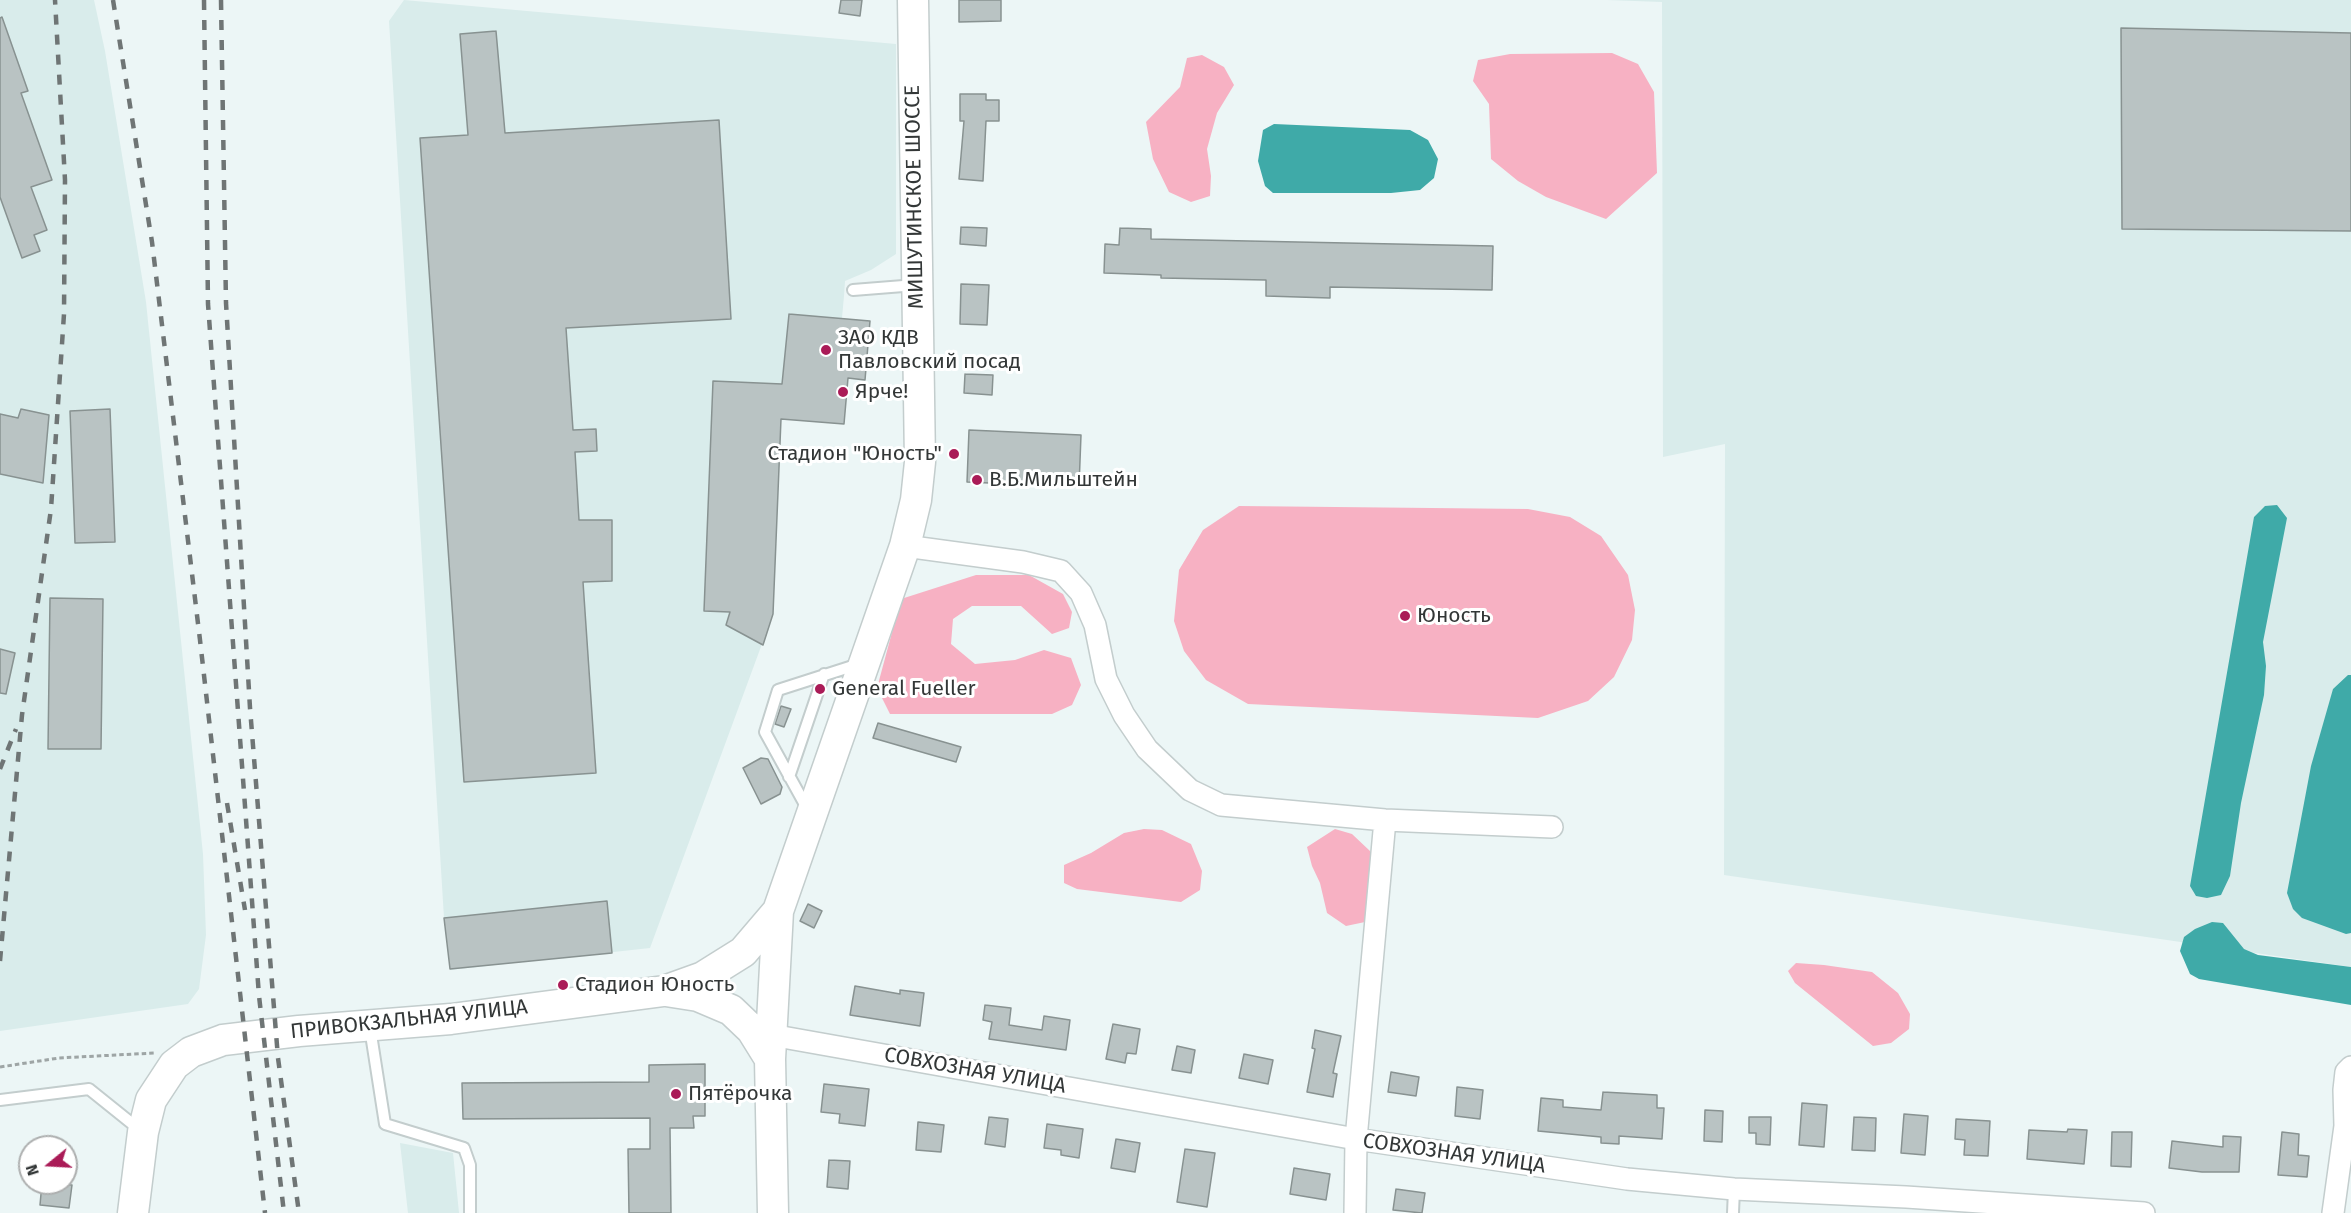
<!DOCTYPE html>
<meta charset="utf-8">
<style>
body{margin:0}
#map{position:relative;width:2351px;height:1213px;overflow:hidden;background:#ecf6f6;font-family:"Fira Sans",sans-serif}
canvas{display:block}
.north{position:absolute;left:18px;top:1135px;width:60px;height:60px;box-sizing:border-box;background:#fff;border:2px solid #adafaf;border-radius:50%;rotate:252deg;font-size:16px;font-weight:700;line-height:24px;text-align:center;color:#333737}
.north::after{content:'';display:block;margin:auto;width:21px;height:27px;background:#aa1b57;clip-path:polygon(50% 0,100% 100%,50% 72%,0 100%)}
</style>
<div id="map">
<canvas width="2351" height="1213"></canvas>
<div class="north">N</div>
</div>
<script>
const ctx = document.querySelector('canvas').getContext('2d');
ctx.lineJoin = 'round';
function paint(path, color) {
  ctx.fillStyle = color;
  ctx.fill(path, 'evenodd');
}
function toPath(rows) {
  const path = new Path2D();
  for (const r of rows) {
    path.moveTo(r[0], r[1]);
    for (let i = 2; i < r.length; i += 2) path.lineTo(r[i], r[i + 1]);
  }
  return path;
}
function strokePath(path, color, width, dash) {
  ctx.strokeStyle = color;
  ctx.lineWidth = width;
  ctx.lineCap = dash ? 'butt' : 'round';
  ctx.setLineDash(dash || []);
  ctx.stroke(path);
}
function write(font, color, halo, rows, align = 'center') {
  ctx.font = font + ' "Fira Sans",sans-serif';
  ctx.lineWidth = 6;
  ctx.setLineDash([]);
  ctx.textBaseline = 'middle';
  ctx.strokeStyle = halo;
  ctx.fillStyle = color;
  for (const [text, x, y, turn = 0] of rows) {
    ctx.save();
    ctx.translate(x, y);
    ctx.rotate((+turn || 0) * Math.PI / 180);
    ctx.textAlign = isNaN(turn) ? turn : align;
    if (halo) ctx.strokeText(text, 0, 0);
    ctx.fillText(text, 0, 0);
    ctx.restore();
  }
}
paint(toPath([
 [0,0,94,0,105,51,146,302,203,854,206,935,199,989,188,1004,0,1031],
 [404,0,896,44,896,254,871,270,845,281,844,296,842,318,870,321,865,380,848,379,844,424,781,419,773,614,650,948,450,970,444,918,389,21],
 [1607,0,2351,0,2351,967,1724,875,1725,444,1663,457,1662,2],
 [400,1143,453,1153,459,1213,408,1213]
]), '#d9eceb');
paint(toPath([
 [1612,53,1638,64,1654,92,1657,173,1606,219,1546,197,1518,181,1491,159,1489,104,1473,81,1478,60,1510,54],
 [1202,55,1224,67,1234,85,1217,113,1207,149,1211,176,1210,196,1191,202,1169,192,1153,159,1146,122,1180,87,1187,58],
 [1239,506,1528,509,1570,517,1601,536,1628,575,1635,610,1632,640,1614,677,1588,701,1538,718,1248,704,1206,680,1184,651,1174,621,1179,570,1203,530],
 [976,575,1029,575,1063,594,1072,612,1069,628,1052,634,1021,606,972,606,953,619,951,644,975,664,1015,660,1044,650,1071,658,1081,685,1072,705,1052,714,890,714,877,688,901,599],
 [1144,829,1162,830,1191,844,1202,871,1200,890,1181,902,1077,889,1064,883,1064,865,1091,853,1124,833],
 [1335,829,1352,834,1370,851,1372,885,1365,922,1346,926,1327,913,1320,883,1312,866,1307,847],
 [1796,963,1824,965,1872,972,1898,993,1910,1014,1909,1029,1891,1043,1873,1046,1795,983,1788,971]
]), '#f7b1c3');
paint(toPath([
 [1274,124,1410,130,1428,140,1438,159,1434,178,1420,190,1391,193,1273,193,1265,186,1258,161,1263,130],
 [2277,505,2287,518,2263,642,2266,666,2264,695,2241,803,2230,876,2221,895,2207,898,2196,896,2190,886,2254,517,2265,506],
 [2348,675,2351,675,2351,933,2346,934,2302,918,2293,909,2287,893,2311,766,2333,689],
 [2212,922,2223,923,2244,949,2258,955,2351,967,2351,1005,2199,979,2190,974,2180,951,2184,937,2195,929]
]), '#3faaa8');
const building = toPath([
 [841,0,862,0,860,16,839,13,841,0],
 [959,0,1001,0,1001,21,959,22,959,0],
 [2,17,28,91,21,93,52,180,31,187,47,230,34,235,40,251,22,258,0,197,0,18,2,17],
 [2121,28,2351,33,2351,231,2122,229,2121,28],
 [496,31,505,133,719,120,731,319,566,328,573,430,596,429,597,451,575,452,579,520,612,520,612,581,583,582,596,773,464,782,420,138,468,135,460,34,496,31],
 [960,94,986,94,986,100,999,100,999,121,986,121,983,181,959,179,964,121,960,121,960,94],
 [961,227,987,228,986,246,960,244,961,227],
 [1120,228,1151,229,1151,239,1493,246,1492,290,1330,287,1330,298,1266,296,1266,280,1161,278,1161,275,1104,273,1105,244,1119,245,1120,228],
 [961,284,989,285,987,325,960,324,961,284],
 [789,314,870,321,865,380,848,378,844,424,781,419,773,614,763,645,726,625,730,612,704,611,713,381,782,384,789,314],
 [965,374,993,375,992,395,964,393,965,374],
 [21,409,49,415,43,483,0,474,0,414,18,418,21,409],
 [110,409,115,542,75,543,70,411,110,409],
 [969,430,1081,435,1079,487,967,482,969,430],
 [50,598,103,599,101,749,48,749,50,598],
 [0,649,15,653,6,694,0,693,0,649],
 [781,706,791,709,784,727,775,724,781,706],
 [878,723,961,747,956,762,873,738,878,723],
 [761,758,768,759,782,787,780,794,761,804,743,768,761,758],
 [607,901,612,953,450,969,444,918,607,901],
 [808,904,822,911,814,928,800,921,808,904],
 [855,986,900,994,900,990,924,993,920,1026,850,1015,855,986],
 [985,1005,1011,1008,1009,1025,1042,1030,1044,1016,1070,1020,1066,1050,989,1039,992,1022,983,1020,985,1005],
 [1113,1024,1140,1029,1136,1054,1127,1053,1125,1063,1106,1059,1113,1024],
 [1315,1030,1341,1036,1333,1073,1337,1074,1333,1097,1307,1092,1315,1049,1312,1048,1315,1030],
 [1177,1046,1195,1050,1191,1073,1172,1070,1177,1046],
 [1244,1054,1273,1060,1268,1084,1239,1078,1244,1054],
 [705,1064,705,1116,693,1116,694,1128,670,1128,671,1213,629,1213,628,1149,650,1149,650,1118,463,1119,462,1083,649,1082,649,1065,705,1064],
 [1391,1072,1419,1077,1416,1096,1388,1092,1391,1072],
 [824,1084,869,1089,865,1126,839,1123,840,1114,821,1112,824,1084],
 [1457,1087,1483,1090,1480,1119,1455,1116,1457,1087],
 [1603,1092,1657,1095,1657,1108,1664,1108,1662,1139,1619,1136,1619,1144,1601,1143,1601,1137,1538,1131,1541,1098,1563,1100,1563,1107,1601,1110,1603,1092],
 [1802,1103,1827,1105,1824,1147,1799,1145,1802,1103],
 [1705,1110,1723,1111,1722,1142,1704,1141,1705,1110],
 [1904,1114,1928,1116,1925,1155,1901,1153,1904,1114],
 [989,1117,1008,1119,1005,1147,985,1144,989,1117],
 [1749,1117,1771,1117,1770,1145,1756,1144,1756,1133,1749,1133,1749,1117],
 [1854,1117,1876,1118,1875,1151,1852,1150,1854,1117],
 [1956,1119,1990,1121,1988,1156,1964,1155,1965,1140,1955,1139,1956,1119],
 [918,1122,944,1125,941,1152,916,1150,918,1122],
 [1047,1124,1083,1129,1079,1158,1061,1155,1061,1150,1044,1148,1047,1124],
 [2068,1129,2087,1130,2084,1164,2027,1159,2029,1130,2067,1132,2068,1129],
 [2112,1132,2132,1132,2131,1167,2111,1166,2112,1132],
 [2282,1132,2299,1134,2298,1155,2309,1156,2307,1177,2278,1175,2282,1132],
 [2223,1136,2241,1137,2239,1172,2202,1172,2169,1168,2172,1141,2223,1147,2223,1136],
 [1116,1139,1140,1143,1135,1172,1111,1168,1116,1139],
 [1185,1149,1215,1153,1207,1207,1177,1202,1185,1149],
 [829,1160,850,1161,848,1189,827,1187,829,1160],
 [1294,1168,1330,1174,1326,1200,1290,1194,1294,1168],
 [42,1183,72,1185,69,1208,40,1205,42,1183],
 [1396,1189,1425,1193,1422,1213,1393,1210,1396,1189]
]);
paint(building, '#b9c3c3');
strokePath(building, '#889291', 1.5);
const lane = toPath([
 [853,290,916,285],
 [789,777,824,674],
 [808,810,765,732,778,690,859,664],
 [370,1028,385,1124,464,1148,470,1165,470,1213],
 [0,1100,89,1089,140,1130],
 [1733,1213,1734,1189]
]);
const street = toPath([
 [905,546,1023,562,1061,571,1081,593,1095,625,1106,679,1124,715,1147,749,1190,790,1221,805,1385,820,1552,827],
 [771,1035,1356,1139,1627,1179,1734,1189,1906,1197,2144,1213],
 [1355,1213,1356,1139,1385,820],
 [2333,1213,2345,1126,2344,1090,2346,1072,2351,1067]
]);
const secondary = toPath([
 [666,991,698,996,731,1010,752,1030,770,1059],
 [133,1213,143,1132,151,1100,174,1065,191,1052,223,1040,299,1031,451,1019,664,991,703,977,743,952,778,911],
 [773,1213,770,1059,778,911,905,546,916,500,920,462,913,0]
]);
strokePath(lane, '#c3cdcd', 14);
strokePath(street, '#c3cdcd', 24);
strokePath(secondary, '#c3cdcd', 33);
strokePath(toPath([
 [0,1067,59,1058,154,1053]
]), '#9ea5a5', 3, [4.5, 3]);
strokePath(lane, '#fff', 10);
strokePath(street, '#fff', 21);
strokePath(secondary, '#fff', 30);
strokePath(toPath([
 [113,0,152,242,200,640,265,1213],
 [204,0,208,304,259,996,284,1213],
 [221,0,226,303,250,708,278,1058,299,1213],
 [0,769,16,729],
 [227,803,245,910],
 [0,961,22,715,51,509,64,314,65,180,55,0]
]), '#6f7575', 4.5, [10, 10]);
for (const [x, y, r, color] of [
 [826,350,6,"#aa1b57"],
 [843,392,6,"#aa1b57"],
 [954,454,6,"#aa1b57"],
 [977,480,6,"#aa1b57"],
 [1405,616,6,"#aa1b57"],
 [820,689,6,"#aa1b57"],
 [563,985,6,"#aa1b57"],
 [676,1094,6,"#aa1b57"]
]) {
  const dot = new Path2D();
  dot.arc(x, y, r, 0, 2 * Math.PI);
  ctx.fillStyle = color;
  ctx.fill(dot);
  strokePath(dot, '#fff', 2);
}
write('21px', '#333737', '#fff', [
 ["МИШУТИНСКОЕ ШОССЕ",915,197,-91],
 ["ПРИВОКЗАЛЬНАЯ УЛИЦА",409,1020,-6],
 ["СОВХОЗНАЯ УЛИЦА",975,1071,10],
 ["СОВХОЗНАЯ УЛИЦА",1454,1154,8]
]);
write('21px', '#333737', '#fff', [
 ["ЗАО КДВ",838,338],
 ["Павловский посад",838,362],
 ["Ярче!",855,392],
 ["Стадион \"Юность\"",942,454,"right"],
 ["В.Б.Мильштейн",989,480],
 ["Юность",1417,616],
 ["General Fueller",832,689],
 ["Стадион Юность",575,985],
 ["Пятёрочка",688,1094]
], 'left');
</script>
